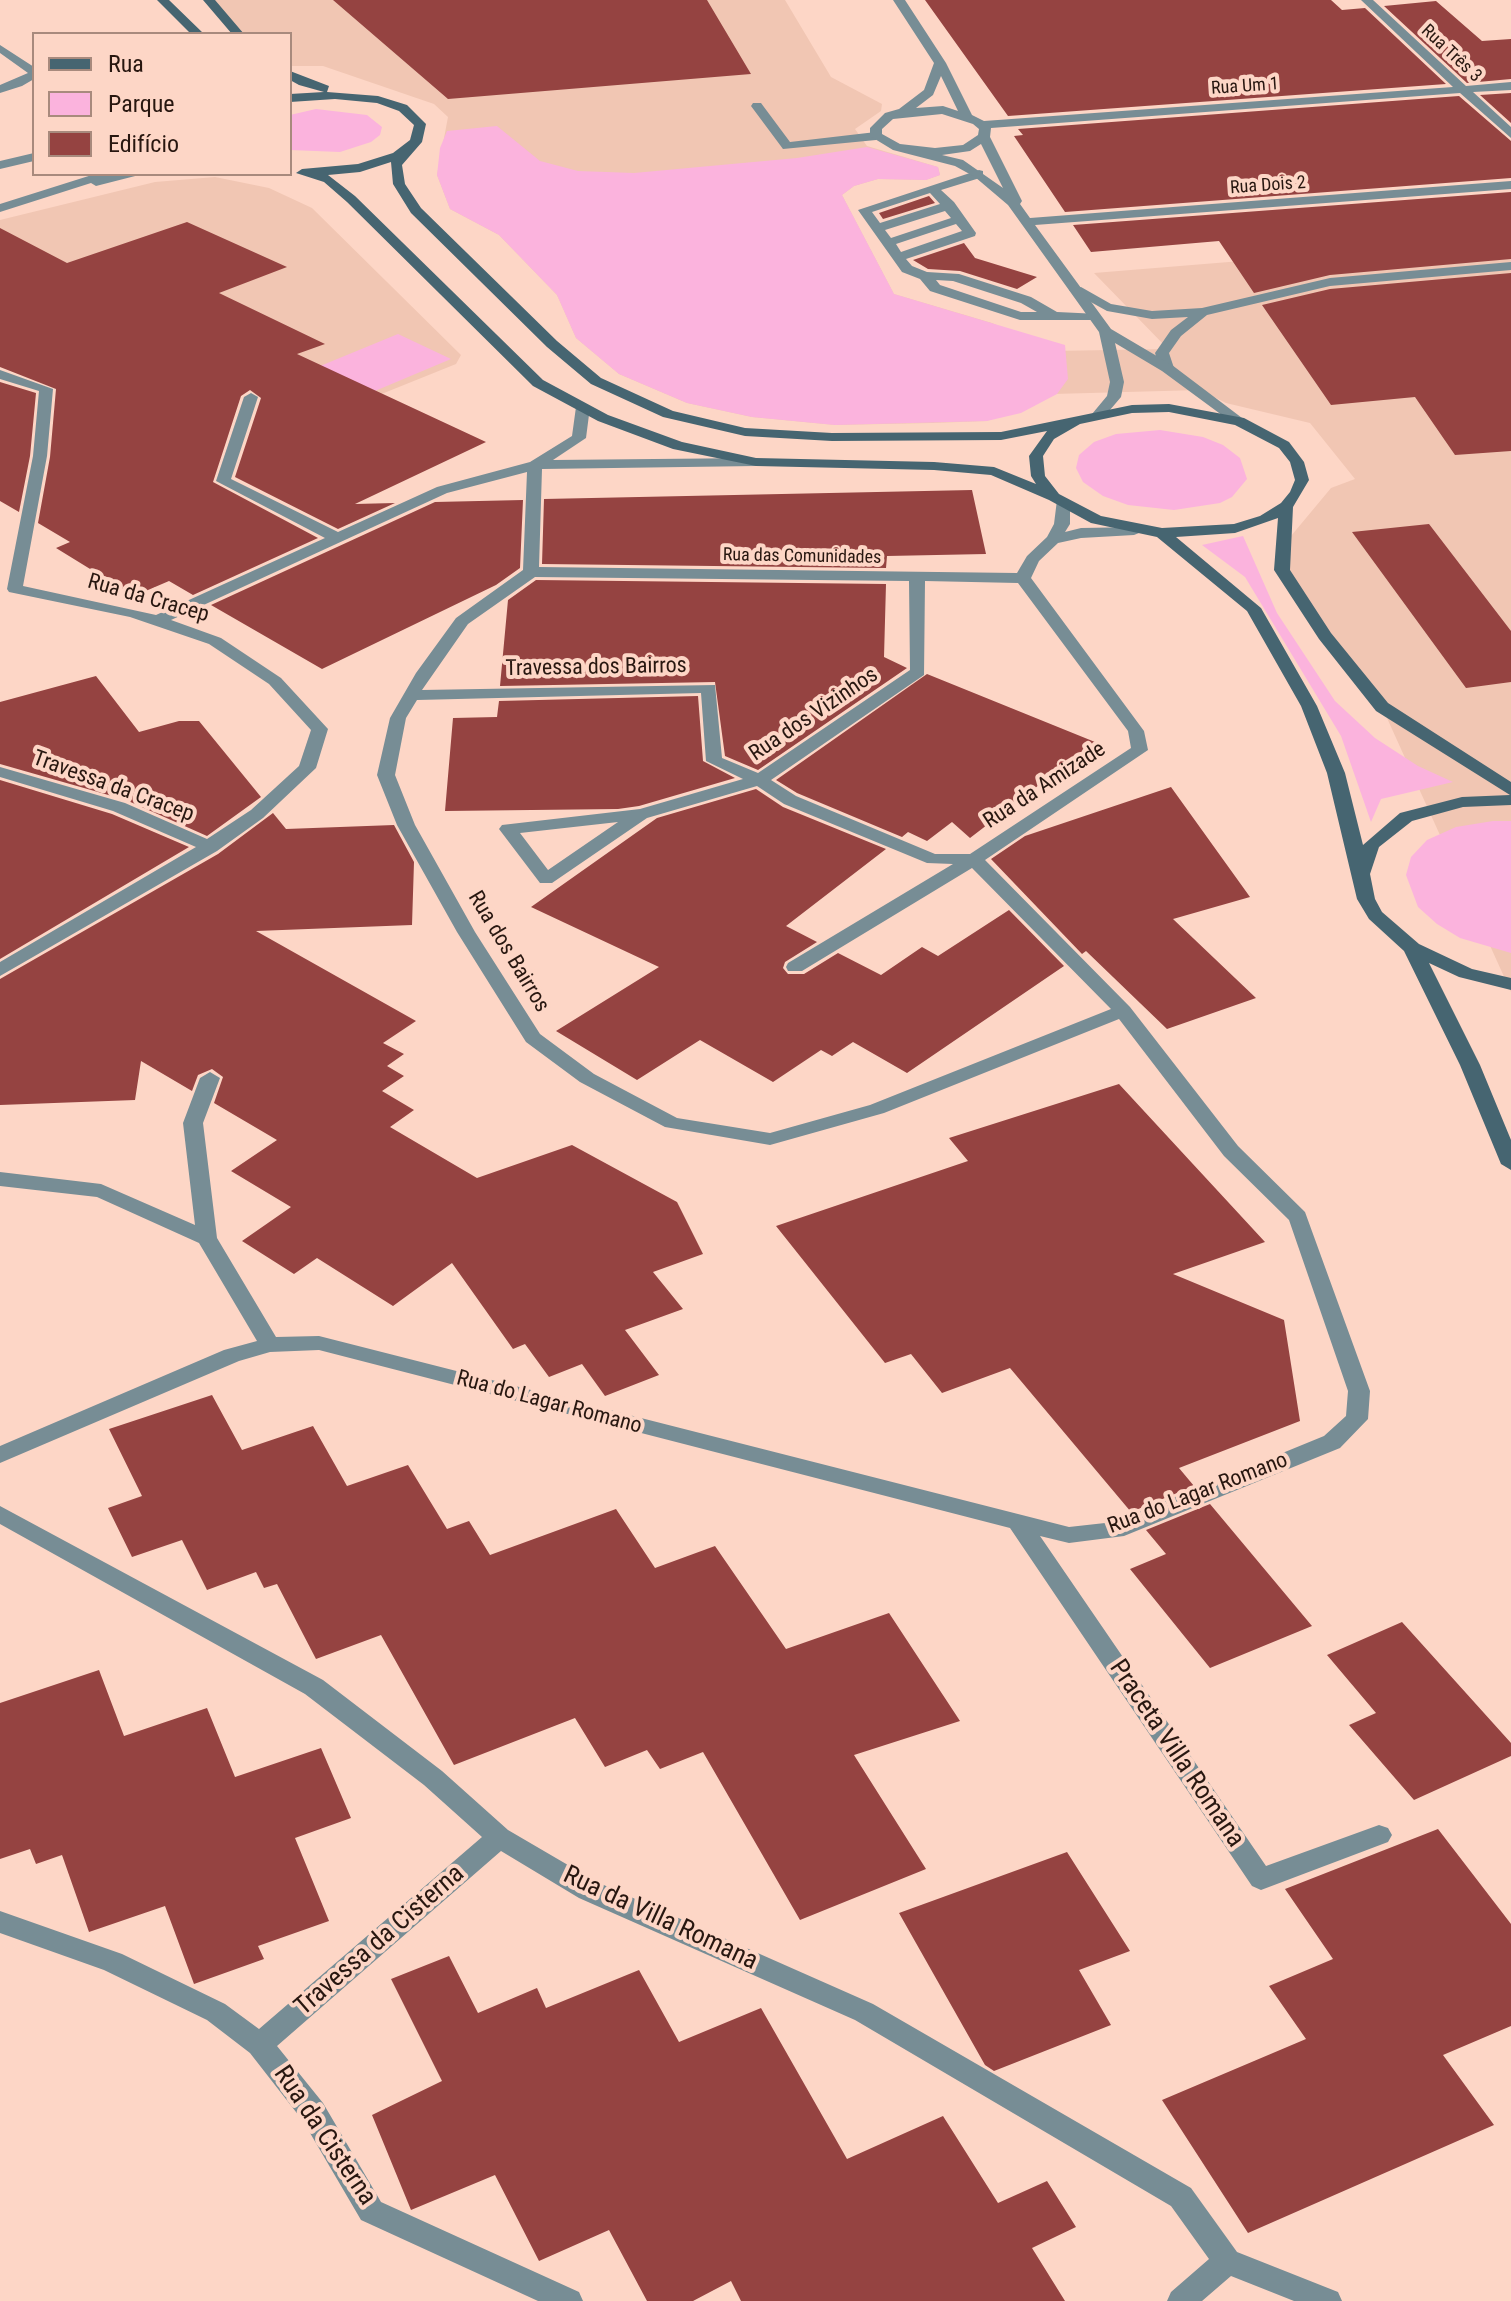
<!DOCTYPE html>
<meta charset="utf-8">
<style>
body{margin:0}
#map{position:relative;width:1511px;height:2301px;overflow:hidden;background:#fdd6c6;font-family:"Roboto Condensed",sans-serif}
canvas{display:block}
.legend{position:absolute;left:32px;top:32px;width:260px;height:144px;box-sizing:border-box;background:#fdd6c6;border:2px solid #a88a7d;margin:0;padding:10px 14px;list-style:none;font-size:24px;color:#281710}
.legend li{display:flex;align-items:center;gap:16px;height:40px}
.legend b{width:40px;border:2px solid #a88a7d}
</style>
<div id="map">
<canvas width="1511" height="2301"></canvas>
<ul class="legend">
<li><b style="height:10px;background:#466571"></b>Rua</li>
<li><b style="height:22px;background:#fbb3dd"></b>Parque</li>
<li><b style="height:22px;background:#954341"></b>Edifício</li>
</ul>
</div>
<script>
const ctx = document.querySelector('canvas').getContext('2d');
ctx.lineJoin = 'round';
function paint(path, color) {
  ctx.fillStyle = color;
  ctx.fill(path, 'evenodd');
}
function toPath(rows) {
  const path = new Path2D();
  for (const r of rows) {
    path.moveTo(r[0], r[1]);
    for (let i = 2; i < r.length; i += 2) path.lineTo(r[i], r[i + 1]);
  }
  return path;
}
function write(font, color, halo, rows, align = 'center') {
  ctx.font = font + ' "Roboto Condensed",sans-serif';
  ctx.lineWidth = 8;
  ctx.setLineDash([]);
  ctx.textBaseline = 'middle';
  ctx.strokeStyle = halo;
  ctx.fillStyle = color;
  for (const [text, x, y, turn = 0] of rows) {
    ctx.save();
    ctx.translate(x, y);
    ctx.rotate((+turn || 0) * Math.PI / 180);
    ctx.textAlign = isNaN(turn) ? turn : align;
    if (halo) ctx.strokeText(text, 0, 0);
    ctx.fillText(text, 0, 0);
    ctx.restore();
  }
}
paint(toPath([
 [209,0,785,0,831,77,882,104,881,111,855,129,867,146,938,167,940,175,926,180,878,179,854,186,842,195,894,294,992,323,1053,351,1168,349,1094,273,1511,239,1511,992,1382,707,1282,570,1281,548,1331,488,1355,479,1310,423,1226,403,1200,390,1053,394,987,421,931,423,835,425,752,417,687,403,619,374,576,338,557,295,499,235,450,209,437,175,448,117,434,104,323,66,290,66,290,34,238,34],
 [215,177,269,188,312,208,461,355,456,364,317,420,192,358,0,346,0,220,155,182]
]), '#f1c6b3');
paint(toPath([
 [316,109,367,115,382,127,380,135,371,142,340,152,290,150,290,115],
 [497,126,540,161,578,171,634,173,797,158,867,147,938,167,940,175,926,180,878,179,854,186,842,195,894,294,1065,345,1068,379,1057,394,1021,413,987,421,835,425,752,417,687,403,619,374,576,338,557,295,499,235,450,209,437,175,440,148,447,131],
 [398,334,451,359,344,404,291,378],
 [1160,430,1203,437,1223,445,1240,458,1247,479,1232,497,1220,503,1174,510,1128,505,1103,496,1083,482,1076,468,1079,455,1094,442,1116,434],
 [1243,536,1277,613,1335,701,1375,738,1418,766,1453,782,1381,799,1371,822,1341,736,1245,577,1202,545],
 [1493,821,1511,821,1511,953,1460,938,1437,924,1418,907,1406,875,1411,857,1427,840,1456,827]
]), '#fbb3dd');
paint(toPath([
 [333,0,707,0,751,74,448,99],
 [925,0,1331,0,1342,10,1365,8,1446,84,1008,116],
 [1436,1,1482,41,1511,39,1511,79,1467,83,1384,6],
 [1511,93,1511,123,1480,95],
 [1459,96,1511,141,1511,178,1065,212,1014,136,1023,135,1018,129],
 [1511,192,1511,259,1330,275,1254,293,1219,241,1091,252,1073,225],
 [929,196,935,203,883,219,879,213],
 [187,222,287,267,219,293,325,344,297,354,486,442,355,504,395,503,338,529,235,477,261,398,250,390,241,396,213,482,318,538,193,595,169,581,134,596,56,548,70,542,38,523,50,457,56,389,0,367,0,228,67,263],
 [964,243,975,258,1037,277,1017,289,960,271,928,269,913,260],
 [1511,273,1511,451,1455,455,1415,397,1331,405,1262,305,1330,289],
 [0,382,36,393,30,456,19,512,0,501],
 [972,490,986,554,887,556,886,568,542,564,544,499],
 [523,500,520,568,496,585,322,669,211,605,435,502],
 [1429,524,1511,631,1511,682,1466,688,1352,532],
 [536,580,886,584,884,657,907,668,758,770,725,756,715,682,500,686,508,600],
 [927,674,1095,742,970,838,952,822,927,841,908,832,902,837,797,793,776,780],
 [96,676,139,732,179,721,199,721,261,797,207,836,126,800,0,764,0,702],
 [698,696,703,761,735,778,639,806,618,809,445,811,453,718,497,717,499,701],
 [0,780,112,814,189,847,0,959],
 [1171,787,1250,897,1173,919,1256,998,1167,1029,1086,951,1082,954,991,859,1025,836],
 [756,789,783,807,886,849,786,926,817,942,785,962,783,968,788,974,804,974,838,953,881,975,922,947,938,956,1009,910,1064,966,907,1073,853,1042,832,1056,821,1050,773,1082,700,1040,637,1080,556,1031,659,967,531,907,657,818],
 [273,813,286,829,394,825,414,862,412,925,256,931,416,1021,383,1043,404,1054,387,1066,404,1076,382,1091,414,1110,390,1127,477,1178,572,1145,677,1202,703,1254,653,1272,683,1309,625,1330,659,1375,605,1396,582,1364,549,1377,525,1344,513,1349,452,1263,393,1306,317,1258,294,1274,242,1241,291,1207,231,1171,277,1140,214,1103,223,1077,212,1069,198,1075,192,1091,141,1061,135,1100,0,1105,0,979,218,854],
 [1119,1084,1265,1242,1173,1274,1284,1320,1300,1421,1179,1468,1194,1486,1131,1512,1010,1368,942,1393,911,1354,885,1363,776,1226,968,1161,949,1138],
 [212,1395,242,1450,313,1426,347,1486,408,1465,447,1529,469,1521,490,1555,616,1509,655,1568,715,1546,786,1649,889,1613,960,1721,854,1755,926,1869,800,1920,703,1752,660,1769,647,1750,605,1767,575,1718,454,1765,381,1635,316,1659,277,1584,264,1588,256,1572,207,1590,182,1540,132,1557,108,1508,142,1496,109,1429],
 [1210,1504,1312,1626,1210,1668,1130,1569,1166,1554,1146,1530],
 [1402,1622,1511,1743,1511,1756,1414,1800,1349,1725,1376,1713,1327,1655],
 [99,1670,124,1736,207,1708,235,1777,321,1748,351,1818,295,1838,329,1921,258,1946,264,1959,194,1984,165,1906,89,1932,62,1855,36,1864,30,1849,0,1859,0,1703],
 [1438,1829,1511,1924,1511,2026,1443,2055,1494,2125,1248,2233,1162,2100,1306,2039,1269,1986,1333,1959,1285,1889],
 [1067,1852,1130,1951,1079,1970,1111,2025,994,2071,985,2065,899,1913],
 [449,1956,478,2013,537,1988,546,2008,639,1970,679,2042,761,2008,847,2159,943,2116,998,2203,1047,2181,1076,2227,1032,2248,1065,2301,741,2301,731,2281,693,2301,647,2301,609,2230,539,2261,495,2175,411,2210,372,2115,442,2081,391,1979]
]), '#954341');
paint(toPath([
 [753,103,761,103,790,142,876,132,882,136,876,140,783,149,751,106,753,103],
 [979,170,983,171,983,177,941,190,954,202,976,233,975,236,906,259,912,266,927,272,959,274,1031,297,1057,312,1099,314,1099,320,1020,320,930,291,920,279,902,272,858,210,979,170],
 [930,193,940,204,880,223,872,212,930,193],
 [945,211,951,218,891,238,885,230,945,211],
 [956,224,962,231,901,252,896,244,956,224],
 [936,280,953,281,1021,303,1037,312,1021,312,940,285,936,280],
 [1511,262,1511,270,1330,286,1207,315,1181,336,1169,353,1174,368,1167,372,1160,368,1155,353,1171,330,1188,317,1152,319,1107,311,1069,290,1081,287,1111,304,1152,311,1202,308,1330,278,1511,262]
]), '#778d95');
paint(toPath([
 [893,0,905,0,946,63,972,115,984,121,1453,87,1361,0,1373,0,1466,86,1511,82,1511,90,1473,92,1511,127,1511,138,1460,93,991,128,990,137,1022,201,1020,204,1030,218,1511,181,1511,189,1035,225,1111,329,1172,365,1246,421,1234,424,1162,371,1115,343,1124,382,1121,397,1104,417,1094,417,1092,414,1107,396,1110,382,1099,332,1008,205,975,177,955,166,893,150,870,136,870,128,885,113,899,109,924,90,934,63,893,0],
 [941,76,958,111,943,106,916,108,933,95,941,76],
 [942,114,973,124,979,129,978,135,963,145,935,148,900,144,882,134,882,129,893,119,942,114],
 [981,144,1003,188,963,160,942,155,970,151,981,144],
 [0,45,34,67,34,79,22,86,0,93,0,85,28,73,0,53,0,45],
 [34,153,34,161,0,169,0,161,34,153],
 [95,174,143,174,96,186,91,183,0,212,0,204,95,174],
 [0,370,53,389,47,456,23,586,156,615,325,538,216,481,244,397,251,393,258,397,231,479,338,532,437,487,530,462,572,436,576,407,583,403,590,407,586,438,553,460,756,458,763,462,756,466,542,469,539,567,1017,573,1027,556,1047,537,1054,524,1057,500,1067,500,1070,503,1070,524,1065,532,1081,528,1139,527,1139,533,1134,535,1081,538,1058,543,1039,561,1031,578,1144,731,1148,750,985,860,1130,1007,1238,1146,1305,1212,1370,1391,1368,1419,1340,1448,1124,1536,1069,1543,1040,1536,1266,1866,1379,1825,1388,1828,1392,1835,1388,1842,1261,1890,1252,1886,1010,1528,319,1350,270,1352,239,1361,0,1463,0,1446,224,1350,257,1341,199,1243,97,1197,0,1186,0,1172,101,1184,195,1225,183,1123,200,1078,210,1072,220,1078,203,1123,217,1238,276,1337,319,1336,1069,1527,1114,1522,1324,1436,1346,1416,1348,1391,1289,1220,1224,1156,1119,1019,884,1113,770,1145,665,1127,580,1082,526,1042,457,932,397,825,377,775,390,718,416,673,456,618,523,570,527,472,447,493,171,620,221,638,281,678,328,729,316,768,263,818,217,851,0,976,0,962,196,847,113,811,0,777,0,767,125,803,207,839,251,810,299,766,311,730,269,684,209,644,130,617,9,592,7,589,33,456,39,391,0,379,0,370],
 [535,577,909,581,910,670,758,773,722,758,715,685,422,690,468,624,535,577],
 [925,581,1018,583,1128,731,1131,748,970,854,935,854,796,796,771,780,924,675,925,581],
 [701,693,706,761,743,779,640,809,502,825,499,829,540,883,552,883,647,818,757,786,784,804,927,863,953,864,788,963,786,967,788,971,802,971,972,868,1111,1009,870,1105,770,1133,677,1118,594,1074,540,1034,475,932,415,825,395,775,406,718,417,700,701,693],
 [618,822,548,870,520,833,618,822],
 [0,1506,323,1680,442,1771,508,1830,597,1882,873,2004,1191,2188,1237,2252,1338,2292,1342,2301,1294,2301,1231,2276,1202,2301,1167,2301,1171,2292,1209,2259,1171,2206,855,2020,579,1898,501,1851,277,2046,323,2103,381,2202,579,2292,583,2301,538,2301,361,2220,303,2121,250,2053,207,2020,104,1970,0,1933,0,1911,122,1954,225,2004,259,2029,482,1837,424,1785,305,1694,0,1524,0,1506]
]), '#778d95');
paint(toPath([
 [157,0,169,0,204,34,191,34,157,0],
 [203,0,215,0,244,34,232,34,203,0],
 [290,71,329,86,327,92,378,96,407,105,426,124,422,142,402,165,405,184,421,208,557,341,601,378,673,411,745,428,832,433,1001,432,1132,405,1169,404,1244,418,1289,442,1304,462,1309,480,1293,507,1290,570,1331,633,1388,703,1511,782,1511,805,1463,807,1412,821,1379,847,1370,874,1375,899,1382,912,1419,944,1472,969,1511,978,1511,990,1459,977,1429,963,1480,1065,1511,1140,1511,1170,1501,1164,1460,1065,1404,951,1369,919,1357,899,1327,773,1301,706,1247,611,1157,537,1091,523,1049,500,991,475,934,470,756,466,673,449,598,421,533,386,347,202,324,182,296,173,302,169,358,164,393,153,410,140,414,125,399,111,377,103,335,99,290,102,290,94,324,92,299,85,290,80,290,71],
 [391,162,393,184,411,213,547,347,591,384,663,417,745,436,832,441,1001,440,1047,431,1029,456,1031,476,1036,484,994,467,934,462,756,458,682,442,608,415,543,380,355,196,328,175,360,172,391,162],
 [1169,412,1235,425,1279,448,1290,462,1295,480,1290,492,1281,503,1260,516,1234,524,1162,528,1101,516,1059,494,1045,476,1043,456,1054,439,1080,424,1132,413,1169,412],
 [1278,518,1274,570,1319,639,1376,711,1510,795,1462,797,1400,813,1363,845,1345,773,1317,706,1261,608,1176,537,1235,533,1278,518]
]), '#466571');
write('18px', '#281710', '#fdd6c6', [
 ["Rua Três 3",1451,54,43],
 ["Rua Um 1",1245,87,-4],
 ["Rua Dois 2",1268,186,-4],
 ["Rua das Comunidades",802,557,1]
]);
write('22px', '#281710', '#fdd6c6', [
 ["Rua da Cracep",148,599,16],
 ["Travessa dos Bairros",596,668,-1],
 ["Rua dos Vizinhos",814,715,-34],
 ["Rua da Amizade",1045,786,-33],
 ["Travessa da Cracep",113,787,20],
 ["Rua dos Bairros",508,952,59],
 ["Rua do Lagar Romano",549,1403,15],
 ["Rua do Lagar Romano",1198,1494,-21]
]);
write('26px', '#281710', '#fdd6c6', [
 ["Praceta Villa Romana",1176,1754,56],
 ["Rua da Villa Romana",660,1919,25],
 ["Travessa da Cisterna",380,1941,-41],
 ["Rua da Cisterna",324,2136,56]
]);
</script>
